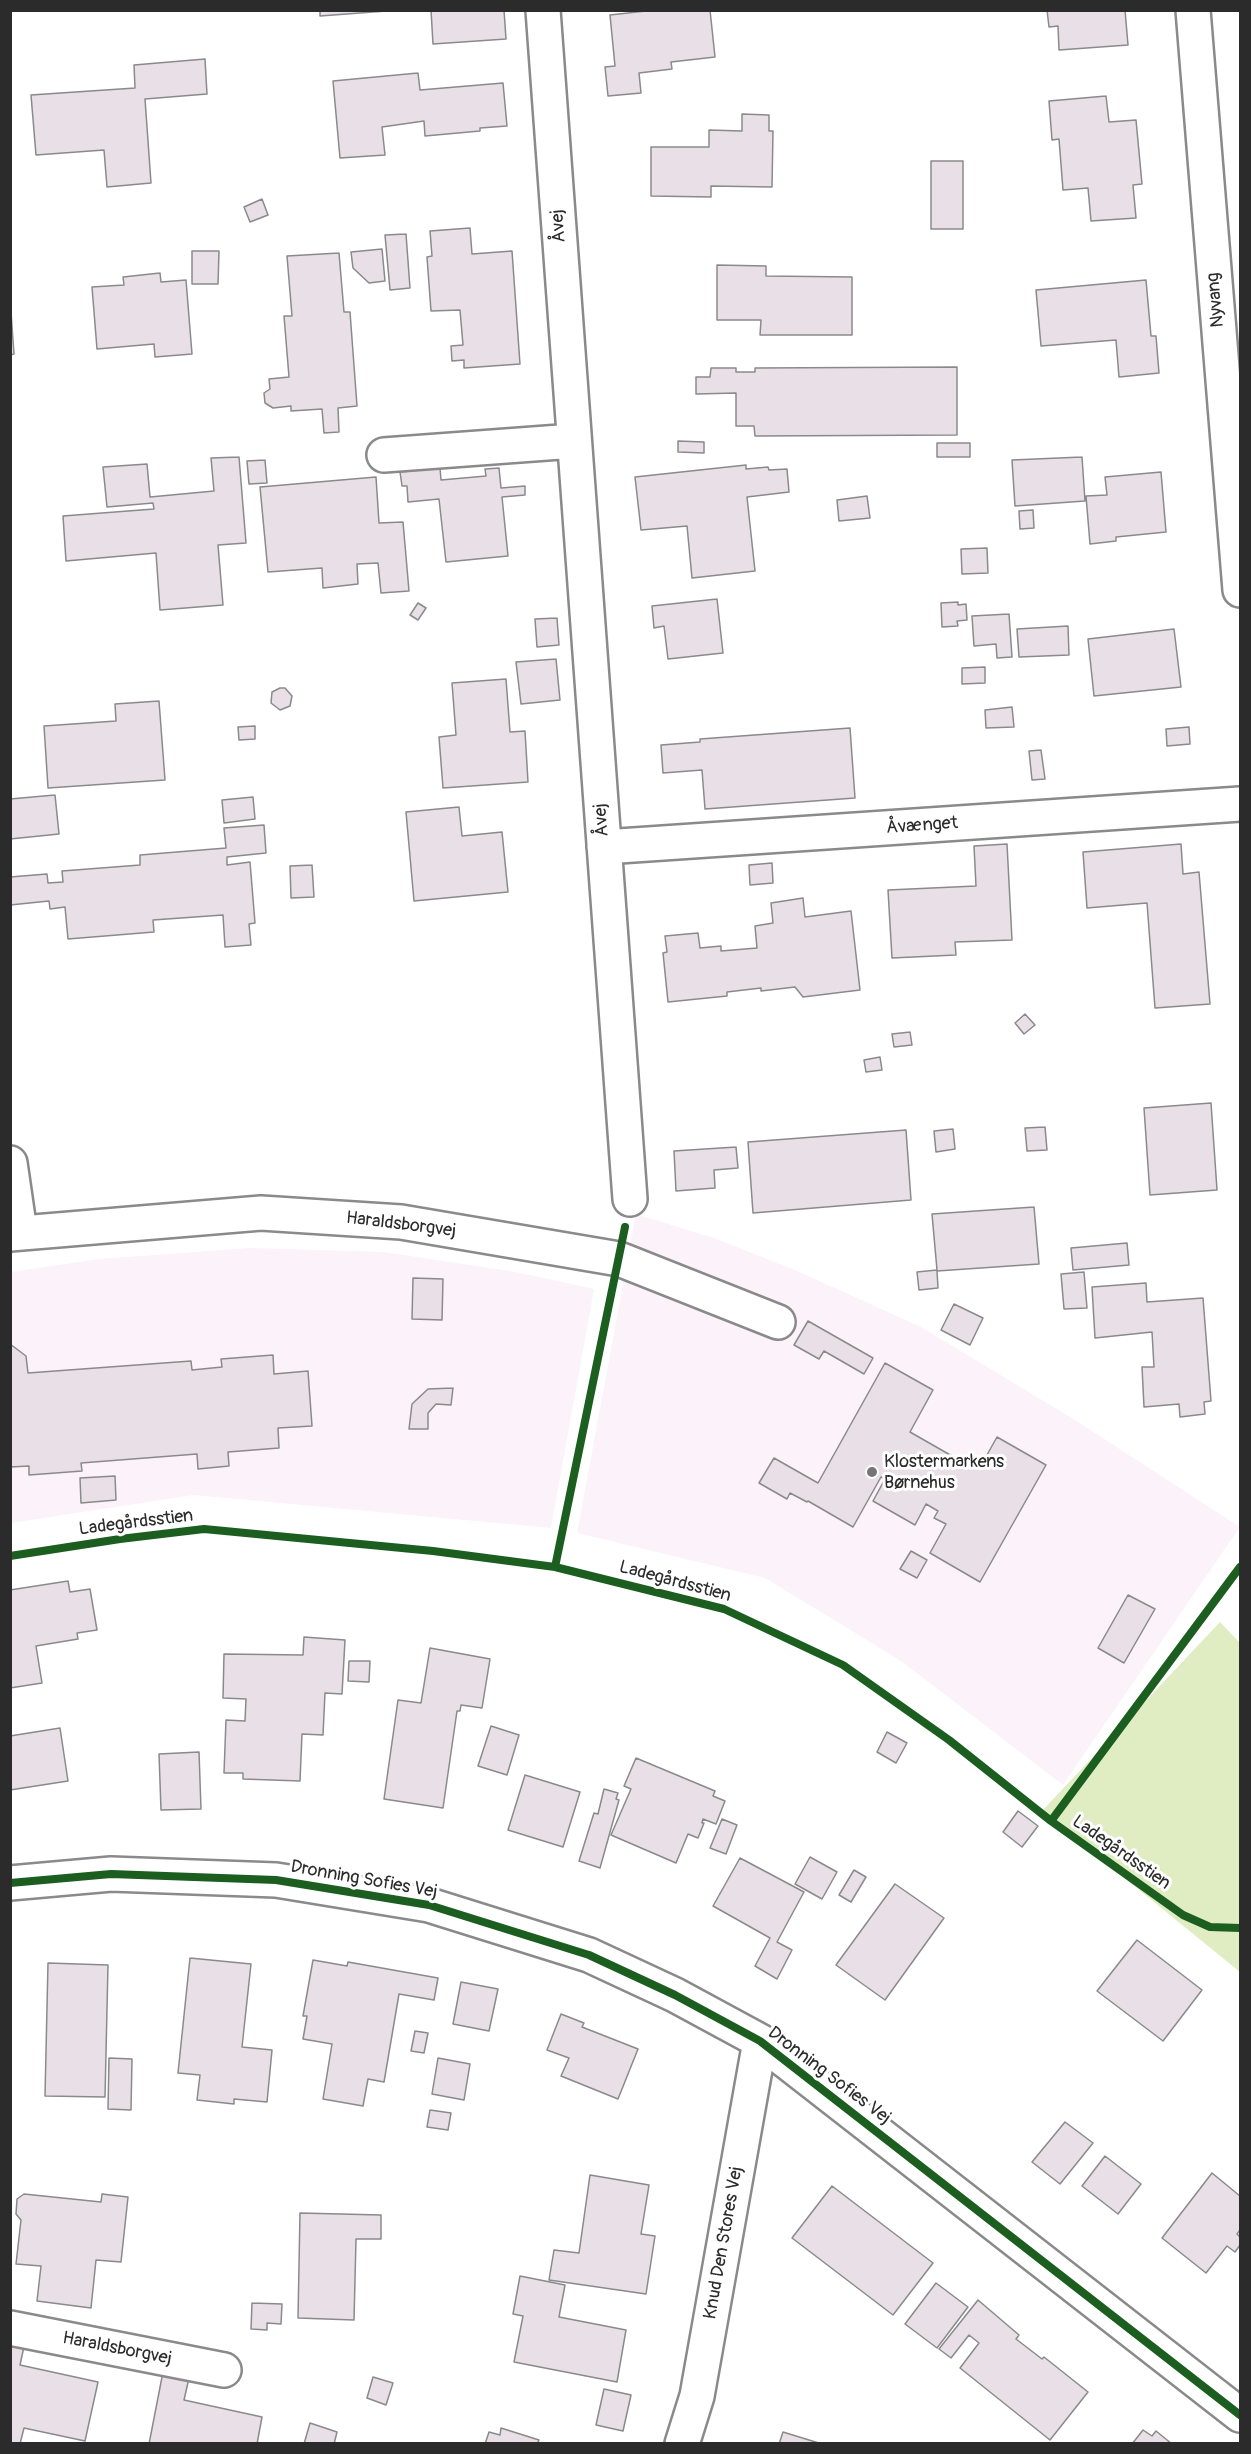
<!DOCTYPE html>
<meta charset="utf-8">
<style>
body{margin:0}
#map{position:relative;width:1251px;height:2454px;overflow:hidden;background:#fff;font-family:Pangolin,sans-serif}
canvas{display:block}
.frame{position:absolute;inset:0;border:12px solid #2b2b2b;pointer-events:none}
</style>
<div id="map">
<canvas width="1251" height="2454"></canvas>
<div class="frame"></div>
</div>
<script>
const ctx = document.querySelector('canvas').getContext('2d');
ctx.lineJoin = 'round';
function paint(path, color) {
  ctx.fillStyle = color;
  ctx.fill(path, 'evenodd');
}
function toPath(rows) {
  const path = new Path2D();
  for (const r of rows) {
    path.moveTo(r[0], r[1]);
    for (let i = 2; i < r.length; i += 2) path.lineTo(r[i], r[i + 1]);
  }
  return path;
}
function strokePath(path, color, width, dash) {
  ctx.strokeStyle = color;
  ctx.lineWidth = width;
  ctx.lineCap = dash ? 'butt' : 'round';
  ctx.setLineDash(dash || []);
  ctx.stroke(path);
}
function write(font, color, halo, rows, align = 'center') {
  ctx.font = font + ' Pangolin,sans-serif';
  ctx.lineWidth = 6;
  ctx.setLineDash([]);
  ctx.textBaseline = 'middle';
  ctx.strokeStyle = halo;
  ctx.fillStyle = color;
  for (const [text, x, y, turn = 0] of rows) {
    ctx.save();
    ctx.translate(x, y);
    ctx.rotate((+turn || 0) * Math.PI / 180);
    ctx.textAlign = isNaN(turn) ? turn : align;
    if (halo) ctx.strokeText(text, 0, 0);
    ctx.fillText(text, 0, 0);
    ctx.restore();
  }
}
paint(toPath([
 [636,1214,714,1238,795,1270,921,1327,1072,1418,1240,1527,1063,1785,901,1661,765,1578,577,1533],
 [250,1248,384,1252,516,1272,594,1289,551,1528,194,1495,11,1523,11,1272,99,1259]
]), '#fbf3f9');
paint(toPath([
 [1220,1622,1240,1643,1240,1972,1042,1811]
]), '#e0ecc2');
const building = toPath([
 [320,10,400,10,320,16,320,10],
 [431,10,504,10,506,39,433,44,431,10],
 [655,10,710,10,715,57,671,62,672,69,639,73,641,93,608,96,605,67,615,66,610,15,655,10],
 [1047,10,1125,10,1128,45,1059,50,1058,26,1049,27,1047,10],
 [205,59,207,94,145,99,151,183,107,187,104,150,36,155,31,95,135,88,134,65,205,59],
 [418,73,420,90,503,83,507,126,480,128,480,131,425,136,424,121,382,127,385,155,340,158,333,81,418,73],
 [1106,96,1109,122,1136,120,1142,184,1133,185,1136,218,1091,221,1088,188,1063,190,1059,139,1052,140,1049,101,1106,96],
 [742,114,769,115,769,131,773,131,772,187,711,186,711,197,651,196,651,147,709,147,709,130,742,131,742,114],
 [931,161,963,161,963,229,931,229,931,161],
 [262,199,268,215,250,222,244,207,262,199],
 [470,228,472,254,512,251,520,364,464,368,464,360,452,361,451,346,463,345,460,310,431,311,427,257,432,256,430,231,470,228],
 [406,234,410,288,390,290,385,235,406,234],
 [382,249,385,281,369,283,353,268,351,252,382,249],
 [192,251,219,251,218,284,192,284,192,251],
 [339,253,344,312,350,312,357,406,338,408,339,432,324,433,322,409,291,411,291,406,273,408,265,403,264,393,270,389,269,379,289,377,284,316,292,316,287,256,339,253],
 [717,265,766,266,766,276,852,277,852,335,760,335,761,320,717,320,717,265],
 [160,273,161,282,186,280,192,354,155,357,154,344,97,349,92,287,124,285,123,277,160,273],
 [1146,280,1151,336,1156,336,1159,373,1119,377,1116,340,1041,346,1036,290,1146,280],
 [10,298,14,354,10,355,10,298],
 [957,367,957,435,755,436,754,426,736,426,736,393,696,394,696,377,710,377,711,368,736,368,736,372,755,372,755,368,957,367],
 [678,441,704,442,704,453,678,452,678,441],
 [937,443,970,443,970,457,937,457,937,443],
 [239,457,246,543,218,545,223,605,160,610,156,553,66,561,63,516,154,509,153,503,107,507,103,467,147,464,150,497,214,491,211,458,239,457],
 [1082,457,1085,501,1015,506,1012,460,1082,457],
 [265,460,267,483,249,484,247,461,265,460],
 [746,465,746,469,768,467,769,470,787,469,789,492,747,497,755,571,692,578,687,526,641,530,635,477,746,465],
 [440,468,441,480,486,476,485,469,499,468,501,488,525,486,525,495,502,497,508,556,446,562,439,499,408,502,407,486,402,486,400,472,440,468],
 [1161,472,1166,532,1116,537,1116,541,1090,544,1086,496,1107,495,1105,477,1161,472],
 [376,477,379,523,403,522,409,591,381,593,378,563,357,564,358,584,323,588,322,568,268,572,260,487,376,477],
 [867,496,870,518,839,521,837,500,867,496],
 [1033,510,1034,528,1020,529,1019,511,1033,510],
 [987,548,988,573,962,574,961,549,987,548],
 [717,599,723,653,668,659,664,626,654,628,652,606,717,599],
 [958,602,958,605,966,604,967,620,957,621,958,626,942,627,941,603,958,602],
 [418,603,426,608,418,620,410,615,418,603],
 [1009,614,1012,657,997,658,996,644,974,646,972,616,1009,614],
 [557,618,559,645,537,647,535,619,557,618],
 [1068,626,1069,655,1019,657,1017,629,1068,626],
 [1174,629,1181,687,1094,696,1088,639,1174,629],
 [556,659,560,700,521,704,516,662,556,659],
 [985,667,985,683,962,684,962,668,985,667],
 [506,679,510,732,525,731,528,782,443,788,439,737,456,735,452,683,506,679],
 [280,688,285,688,292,696,290,706,280,710,271,703,272,692,280,688],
 [159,701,165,780,48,788,44,726,116,721,115,704,159,701],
 [1012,707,1014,727,986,728,985,710,1012,707],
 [255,726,255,739,239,740,238,727,255,726],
 [1189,727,1190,744,1167,746,1166,729,1189,727],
 [850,728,855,798,705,809,702,770,663,773,661,745,700,742,700,739,850,728],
 [1041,750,1045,779,1032,780,1029,751,1041,750],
 [55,795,59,834,10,839,10,799,55,795],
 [253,797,255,819,224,823,222,800,253,797],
 [459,807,462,836,502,832,508,892,414,901,406,812,459,807],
 [264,825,266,853,227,857,227,865,250,862,255,923,249,924,251,945,225,947,223,915,153,920,154,932,68,939,65,907,50,909,49,901,10,905,10,877,47,874,48,883,63,882,62,871,140,865,140,855,226,848,224,828,264,825],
 [1007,844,1012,940,955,942,956,955,892,958,888,890,976,886,974,846,1007,844],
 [1181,844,1183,874,1199,872,1210,1004,1155,1008,1147,903,1087,908,1083,852,1181,844],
 [772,863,773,883,750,885,749,865,772,863],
 [312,865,314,897,291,898,290,866,312,865],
 [803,898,805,917,851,911,860,990,803,997,795,987,761,991,761,988,727,992,727,996,668,1002,663,953,667,952,665,936,698,933,700,948,721,946,721,951,757,948,755,926,773,923,771,903,803,898],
 [1025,1014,1035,1025,1024,1034,1015,1023,1025,1014],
 [910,1032,912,1045,894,1047,892,1034,910,1032],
 [880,1057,882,1070,866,1072,864,1060,880,1057],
 [1211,1103,1217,1190,1150,1195,1144,1108,1211,1103],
 [1045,1127,1047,1150,1027,1151,1025,1128,1045,1127],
 [953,1129,955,1149,936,1152,934,1131,953,1129],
 [906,1130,911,1200,753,1213,748,1142,906,1130],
 [736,1147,738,1168,714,1170,715,1188,676,1191,674,1151,736,1147],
 [1034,1207,1039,1264,937,1271,938,1288,919,1290,917,1272,937,1270,932,1214,1034,1207],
 [1127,1243,1129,1265,1073,1270,1071,1248,1127,1243],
 [1084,1272,1087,1308,1064,1309,1061,1274,1084,1272],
 [413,1278,443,1279,442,1320,412,1319,413,1278],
 [1146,1283,1147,1302,1203,1298,1211,1401,1204,1402,1205,1414,1180,1417,1179,1404,1144,1407,1142,1367,1154,1367,1152,1332,1095,1338,1092,1287,1146,1283],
 [954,1304,983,1318,970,1345,941,1330,954,1304],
 [808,1321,873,1358,864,1374,824,1351,819,1359,794,1345,808,1321],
 [10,1344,26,1356,28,1373,191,1361,192,1370,222,1367,221,1359,273,1355,274,1374,308,1371,312,1426,278,1428,279,1448,228,1452,229,1466,198,1469,197,1454,81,1463,82,1471,29,1475,29,1466,10,1467,10,1344],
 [885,1363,933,1390,910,1432,966,1464,970,1455,983,1462,997,1437,1046,1465,980,1582,930,1553,946,1524,934,1518,938,1511,926,1504,915,1525,873,1501,885,1479,881,1477,853,1527,808,1501,807,1502,790,1493,787,1499,759,1483,774,1458,818,1483,885,1363],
 [453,1388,451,1405,436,1404,428,1413,428,1429,409,1429,412,1404,428,1389,453,1388],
 [115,1476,116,1500,81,1503,80,1478,115,1476],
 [911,1551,927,1560,917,1578,900,1569,911,1551],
 [68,1581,70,1592,90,1589,97,1630,77,1633,78,1639,36,1646,42,1683,10,1688,10,1590,68,1581],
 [1128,1595,1155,1609,1124,1663,1098,1648,1128,1595],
 [304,1637,345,1640,342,1694,325,1693,323,1735,302,1734,300,1781,243,1779,243,1773,224,1773,226,1720,245,1721,246,1699,223,1698,224,1654,303,1655,304,1637],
 [430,1648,490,1659,482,1708,461,1705,460,1711,457,1711,443,1808,384,1799,398,1700,421,1703,430,1648],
 [349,1661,370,1661,369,1682,348,1681,349,1661],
 [491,1726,519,1735,507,1775,478,1766,491,1726],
 [60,1728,68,1781,10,1790,10,1736,60,1728],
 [887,1732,907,1743,896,1763,877,1752,887,1732],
 [199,1752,201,1809,161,1810,159,1754,199,1752],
 [636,1758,715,1791,713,1796,725,1801,716,1824,703,1819,702,1823,704,1823,698,1838,688,1834,676,1863,611,1835,631,1789,624,1786,636,1758],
 [525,1775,580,1792,563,1847,508,1830,525,1775],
 [604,1789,618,1793,616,1799,619,1800,600,1868,579,1861,594,1813,598,1814,604,1789],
 [1018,1811,1038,1826,1022,1847,1003,1832,1018,1811],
 [722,1819,737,1825,726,1854,710,1848,722,1819],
 [810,1857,837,1872,822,1899,795,1884,810,1857],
 [740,1858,804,1892,777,1942,792,1950,777,1979,755,1966,770,1938,713,1906,740,1858],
 [854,1870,866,1877,851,1902,839,1895,854,1870],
 [895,1884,944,1918,885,2000,836,1965,895,1884],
 [1137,1940,1202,1990,1163,2041,1097,1991,1137,1940],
 [190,1958,251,1964,242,2047,272,2050,267,2102,234,2099,234,2104,197,2100,200,2075,178,2073,190,1958],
 [313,1960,347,1966,348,1962,438,1978,434,2000,399,1994,384,2082,368,2079,363,2106,323,2099,332,2044,303,2039,307,2016,303,2016,313,1960],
 [48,1963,108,1965,105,2097,45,2096,48,1963],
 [461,1982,498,1989,489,2031,453,2024,461,1982],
 [561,2014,584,2023,582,2027,638,2049,618,2099,561,2076,569,2058,547,2050,561,2014],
 [415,2031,428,2033,424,2053,411,2051,415,2031],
 [109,2058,132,2059,131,2110,108,2109,109,2058],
 [438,2058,470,2064,464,2100,432,2094,438,2058],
 [430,2110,451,2113,448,2130,427,2127,430,2110],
 [1065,2122,1093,2143,1060,2184,1032,2162,1065,2122],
 [1105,2156,1141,2184,1118,2214,1082,2186,1105,2156],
 [1212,2173,1240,2196,1240,2230,1237,2234,1240,2237,1240,2245,1235,2252,1227,2246,1206,2273,1162,2238,1212,2173],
 [590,2175,649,2185,641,2234,655,2236,646,2294,549,2280,554,2250,579,2253,590,2175],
 [832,2186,933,2263,893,2315,792,2238,832,2186],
 [24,2194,101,2202,102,2194,128,2197,121,2262,96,2260,91,2308,37,2301,41,2266,16,2264,21,2220,16,2214,17,2199,24,2194],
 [300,2213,381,2215,381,2239,356,2239,354,2320,298,2318,300,2213],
 [520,2276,565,2285,559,2317,626,2330,617,2382,514,2362,523,2316,513,2314,520,2276],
 [936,2283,968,2307,937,2348,905,2324,936,2283],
 [978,2300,1019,2335,1016,2339,1042,2359,1044,2357,1088,2392,1050,2440,960,2368,979,2343,969,2335,951,2358,939,2349,978,2300],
 [252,2303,282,2304,281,2324,267,2323,267,2330,251,2329,252,2303],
 [10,2339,25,2342,20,2365,98,2382,85,2441,24,2428,20,2444,10,2444,10,2339],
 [163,2372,189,2378,184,2400,262,2417,257,2444,149,2444,163,2372],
 [373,2377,393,2383,386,2405,367,2398,373,2377],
 [604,2389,631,2395,623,2431,596,2425,604,2389],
 [310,2423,337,2432,334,2444,304,2444,310,2423],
 [501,2428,539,2440,537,2444,485,2444,489,2432,500,2435,501,2428],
 [1143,2430,1152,2436,1156,2431,1172,2444,1132,2444,1143,2430],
 [783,2432,822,2444,779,2444,783,2432]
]);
paint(building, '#e9e0e7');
strokePath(building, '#8a8a8a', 1.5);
const minor = toPath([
 [543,10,630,1199],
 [1193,10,1240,590],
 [384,455,574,441],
 [604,847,1240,804],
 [10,1163,20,1232],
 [10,1234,261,1213,401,1222,619,1259,778,1322],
 [10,1883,111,1874,276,1880,429,1905,589,1955,675,1995,760,2041,1240,2415],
 [10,2328,224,2370],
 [682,2444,697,2396,760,2041]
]);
strokePath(minor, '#8a8a8a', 38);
strokePath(minor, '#fff', 33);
strokePath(toPath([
 [10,1556,120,1539,204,1529,433,1551,555,1567,724,1609,843,1665,949,1740,1051,1821,1183,1915,1210,1927,1240,1928],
 [555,1567,625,1227],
 [1051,1821,1240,1567],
 [10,1883,111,1874,276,1880,429,1905,589,1955,675,1995,760,2041,1240,2415]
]), '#1b5e20', 8);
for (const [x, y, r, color] of [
 [872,1472,6,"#757575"]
]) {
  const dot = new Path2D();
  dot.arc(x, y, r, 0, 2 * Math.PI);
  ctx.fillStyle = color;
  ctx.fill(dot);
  strokePath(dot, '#fff', 2);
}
write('18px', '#2b2b2b', '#fff', [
 ["Åvej",559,226,-94],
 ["Nyvang",1216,300,-95],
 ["Åvej",602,820,-94],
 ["Åvænget",922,826,-4],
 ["Haraldsborgvej",401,1225,7],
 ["Ladegårdsstien",136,1523,-7],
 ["Ladegårdsstien",675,1582,15],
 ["Ladegårdsstien",1121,1853,35],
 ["Dronning Sofies Vej",364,1880,10],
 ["Dronning Sofies Vej",829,2076,37],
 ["Knud Den Stores Vej",724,2243,-80],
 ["Haraldsborgvej",117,2349,11]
]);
write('18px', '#2b2b2b', '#fff', [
 ["Klostermarkens",884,1462],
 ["Børnehus",884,1483]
], 'left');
</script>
